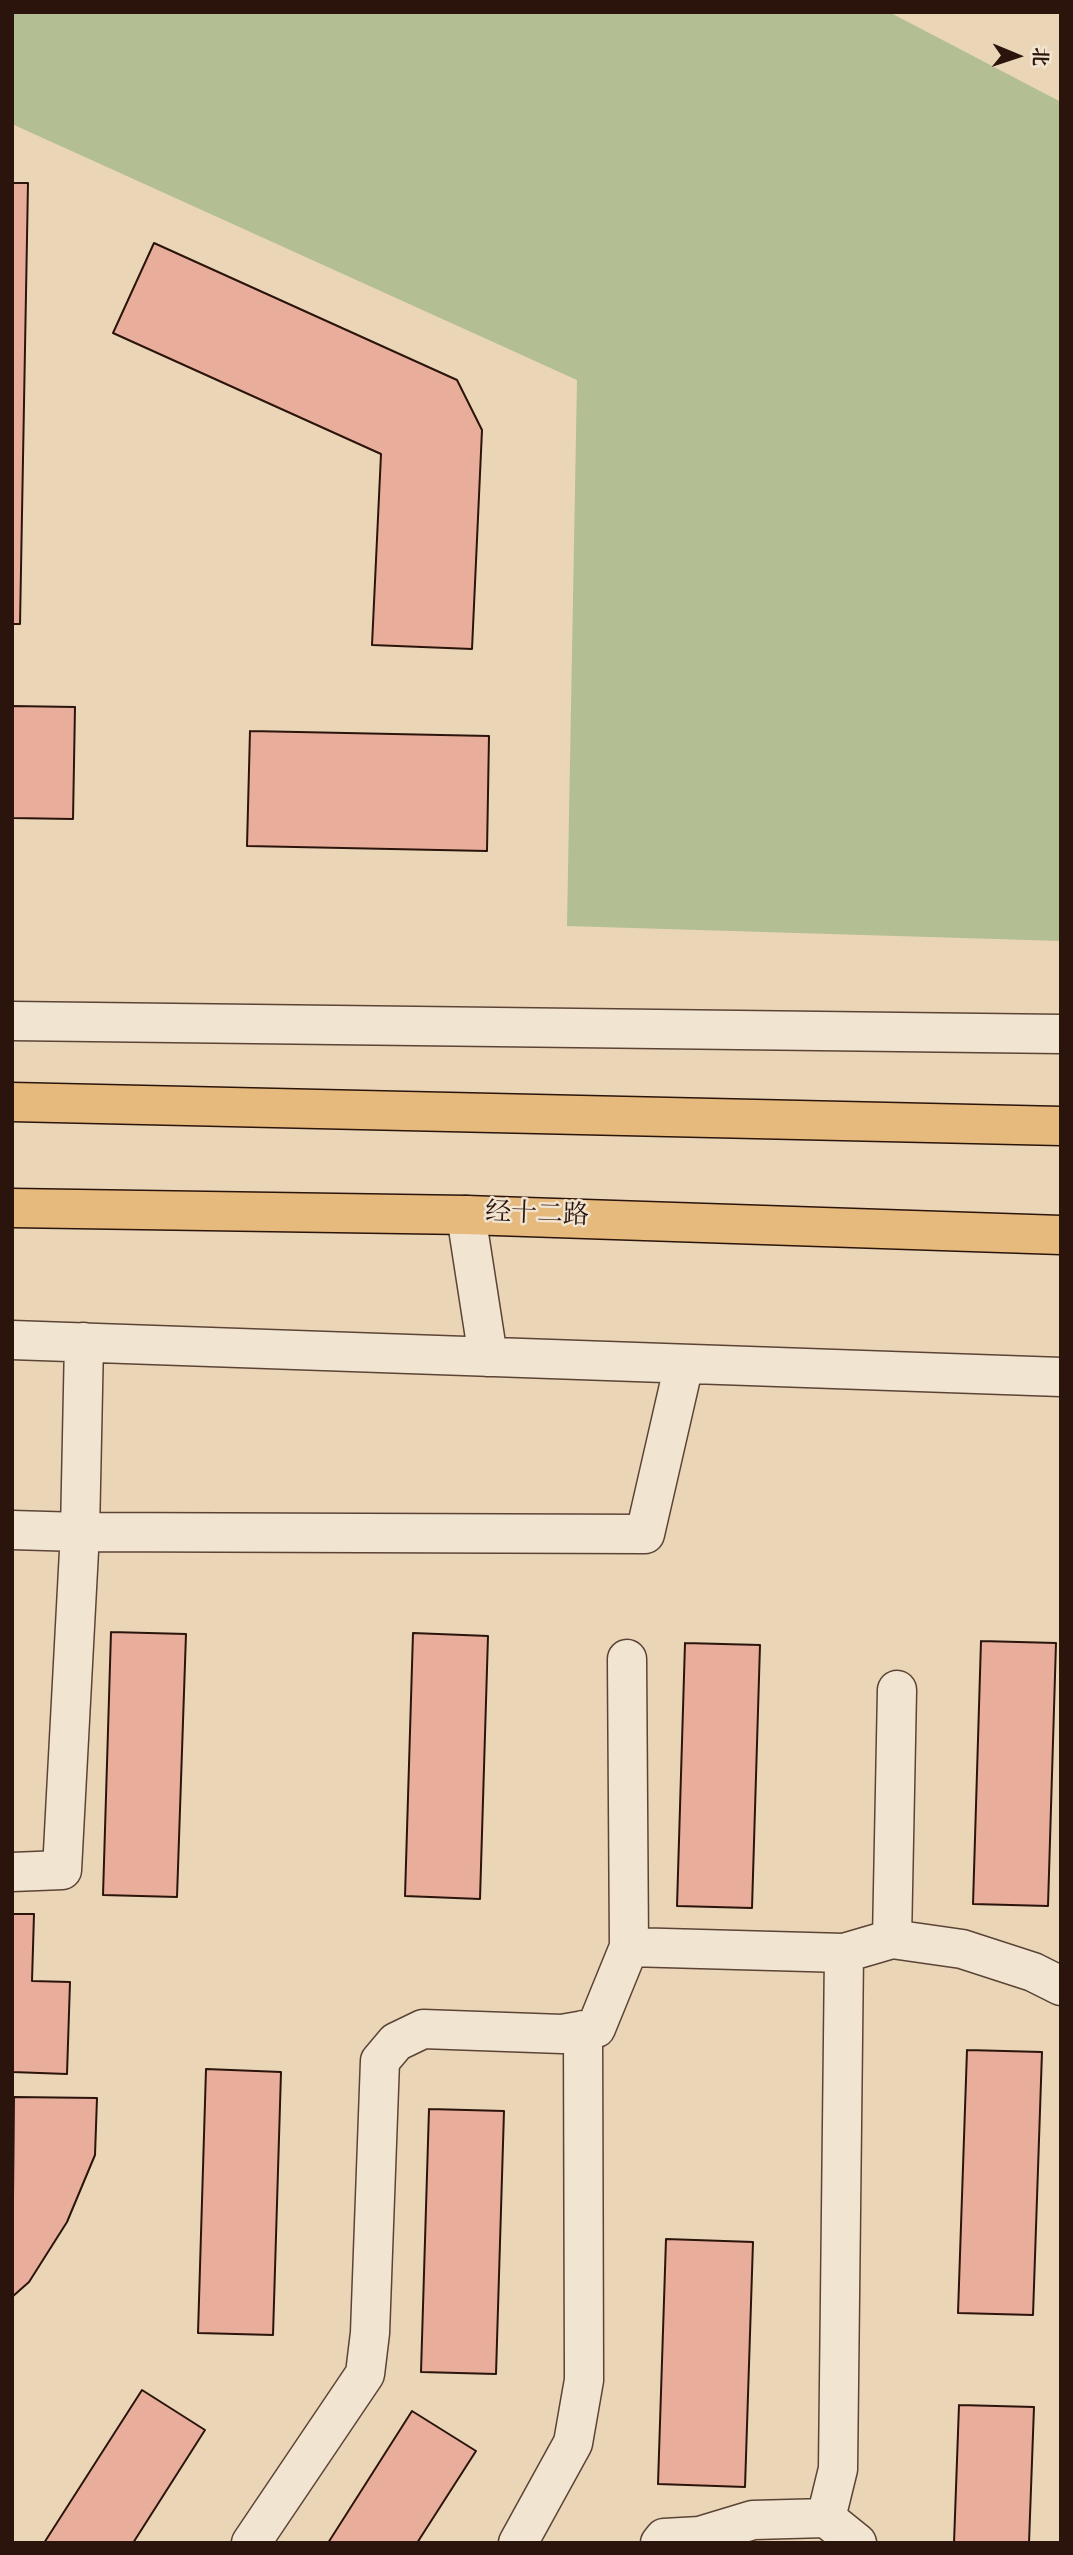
<!DOCTYPE html>
<meta charset="utf-8">
<style>
body{margin:0}
#map{position:relative;width:1073px;height:2555px;overflow:hidden;background:#ead5b7;font-family:"Sorts Mill Goudy","Noto Serif SC",serif}
canvas{display:block}
.frame{position:absolute;inset:0;border:14px solid #2b140b;pointer-events:none}
.north{position:absolute;left:982px;top:21px;width:70px;height:70px;-webkit-text-stroke:5px #f1e4d0;paint-order:stroke;rotate:92deg;font-size:19px;font-weight:700;line-height:28px;text-align:center;color:#2b140b}
.north::after{content:'';display:block;margin:auto;width:24px;height:32px;background:#2b140b;clip-path:polygon(50% 0,100% 100%,50% 72%,0 100%)}
</style>
<div id="map">
<canvas width="1073" height="2555"></canvas>
<div class="frame"></div>
<div class="north">北</div>
</div>
<script>
const ctx = document.querySelector('canvas').getContext('2d');
ctx.lineJoin = 'round';
function paint(path, color) {
  ctx.fillStyle = color;
  ctx.fill(path, 'evenodd');
}
function toPath(rows) {
  const path = new Path2D();
  for (const r of rows) {
    path.moveTo(r[0], r[1]);
    for (let i = 2; i < r.length; i += 2) path.lineTo(r[i], r[i + 1]);
  }
  return path;
}
function strokePath(path, color, width, dash) {
  ctx.strokeStyle = color;
  ctx.lineWidth = width;
  ctx.lineCap = dash ? 'butt' : 'round';
  ctx.setLineDash(dash || []);
  ctx.stroke(path);
}
function write(font, color, halo, rows, align = 'center') {
  ctx.font = font + ' "Sorts Mill Goudy","Noto Serif SC",serif';
  ctx.lineWidth = 5;
  ctx.setLineDash([]);
  ctx.textBaseline = 'middle';
  ctx.strokeStyle = halo;
  ctx.fillStyle = color;
  for (const [text, x, y, turn = 0] of rows) {
    ctx.save();
    ctx.translate(x, y);
    ctx.rotate((+turn || 0) * Math.PI / 180);
    ctx.textAlign = isNaN(turn) ? turn : align;
    if (halo) ctx.strokeText(text, 0, 0);
    ctx.fillText(text, 0, 0);
    ctx.restore();
  }
}
paint(toPath([
 [12,12,889,12,1061,102,1061,941,567,926,577,380,12,124]
]), '#b3be92');
const building = toPath([
 [12,183,28,183,20,624,12,624,12,183],
 [154,243,457,380,482,430,472,649,372,645,381,454,113,333,154,243],
 [12,706,75,707,73,819,12,818,12,706],
 [250,731,489,736,487,851,247,846,250,731],
 [111,1632,186,1634,177,1897,103,1895,111,1632],
 [413,1633,488,1636,480,1899,405,1896,413,1633],
 [981,1641,1056,1643,1048,1906,973,1904,981,1641],
 [685,1643,760,1645,752,1908,677,1906,685,1643],
 [12,1914,34,1914,32,1981,70,1982,67,2074,12,2072,12,1914],
 [967,2050,1042,2052,1033,2315,958,2313,967,2050],
 [206,2069,281,2072,273,2335,198,2333,206,2069],
 [14,2097,97,2098,95,2155,67,2222,29,2282,12,2297,14,2097],
 [429,2109,504,2111,496,2374,421,2372,429,2109],
 [666,2239,753,2242,745,2487,658,2484,666,2239],
 [142,2390,205,2430,133,2543,44,2543,142,2390],
 [959,2405,1034,2407,1029,2543,954,2543,959,2405],
 [412,2411,476,2451,417,2543,328,2543,412,2411]
]);
paint(building, '#e8ae9b');
strokePath(building, '#2b140b', 2);
const minor = toPath([
 [12,1021,1061,1034],
 [466,1215,488,1357],
 [12,1340,1061,1377],
 [12,1530,80,1532,645,1534,684,1364],
 [12,1872,62,1870,80,1532,84,1342],
 [892,1939,897,1690],
 [629,1947,844,1953,892,1939,962,1949,1033,1972,1061,1986],
 [826,2518,838,2469,844,1953],
 [251,2543,365,2374,370,2333,380,2061,396,2042,423,2029,562,2034,596,2028,629,1947,627,1659],
 [518,2543,573,2443,584,2380,583,2030],
 [660,2543,664,2538,700,2536,753,2520,826,2518,857,2543]
]);
const major = toPath([
 [12,1102,1061,1126],
 [12,1208,466,1215,1061,1235]
]);
strokePath(minor, '#5b4436', 41);
strokePath(major, '#2b140b', 41);
strokePath(minor, '#f1e4d0', 38);
strokePath(major, '#e5ba7c', 38);
write('26px', '#2b140b', '#f1e4d0', [
 ["经十二路",537,1217,2]
]);
</script>
